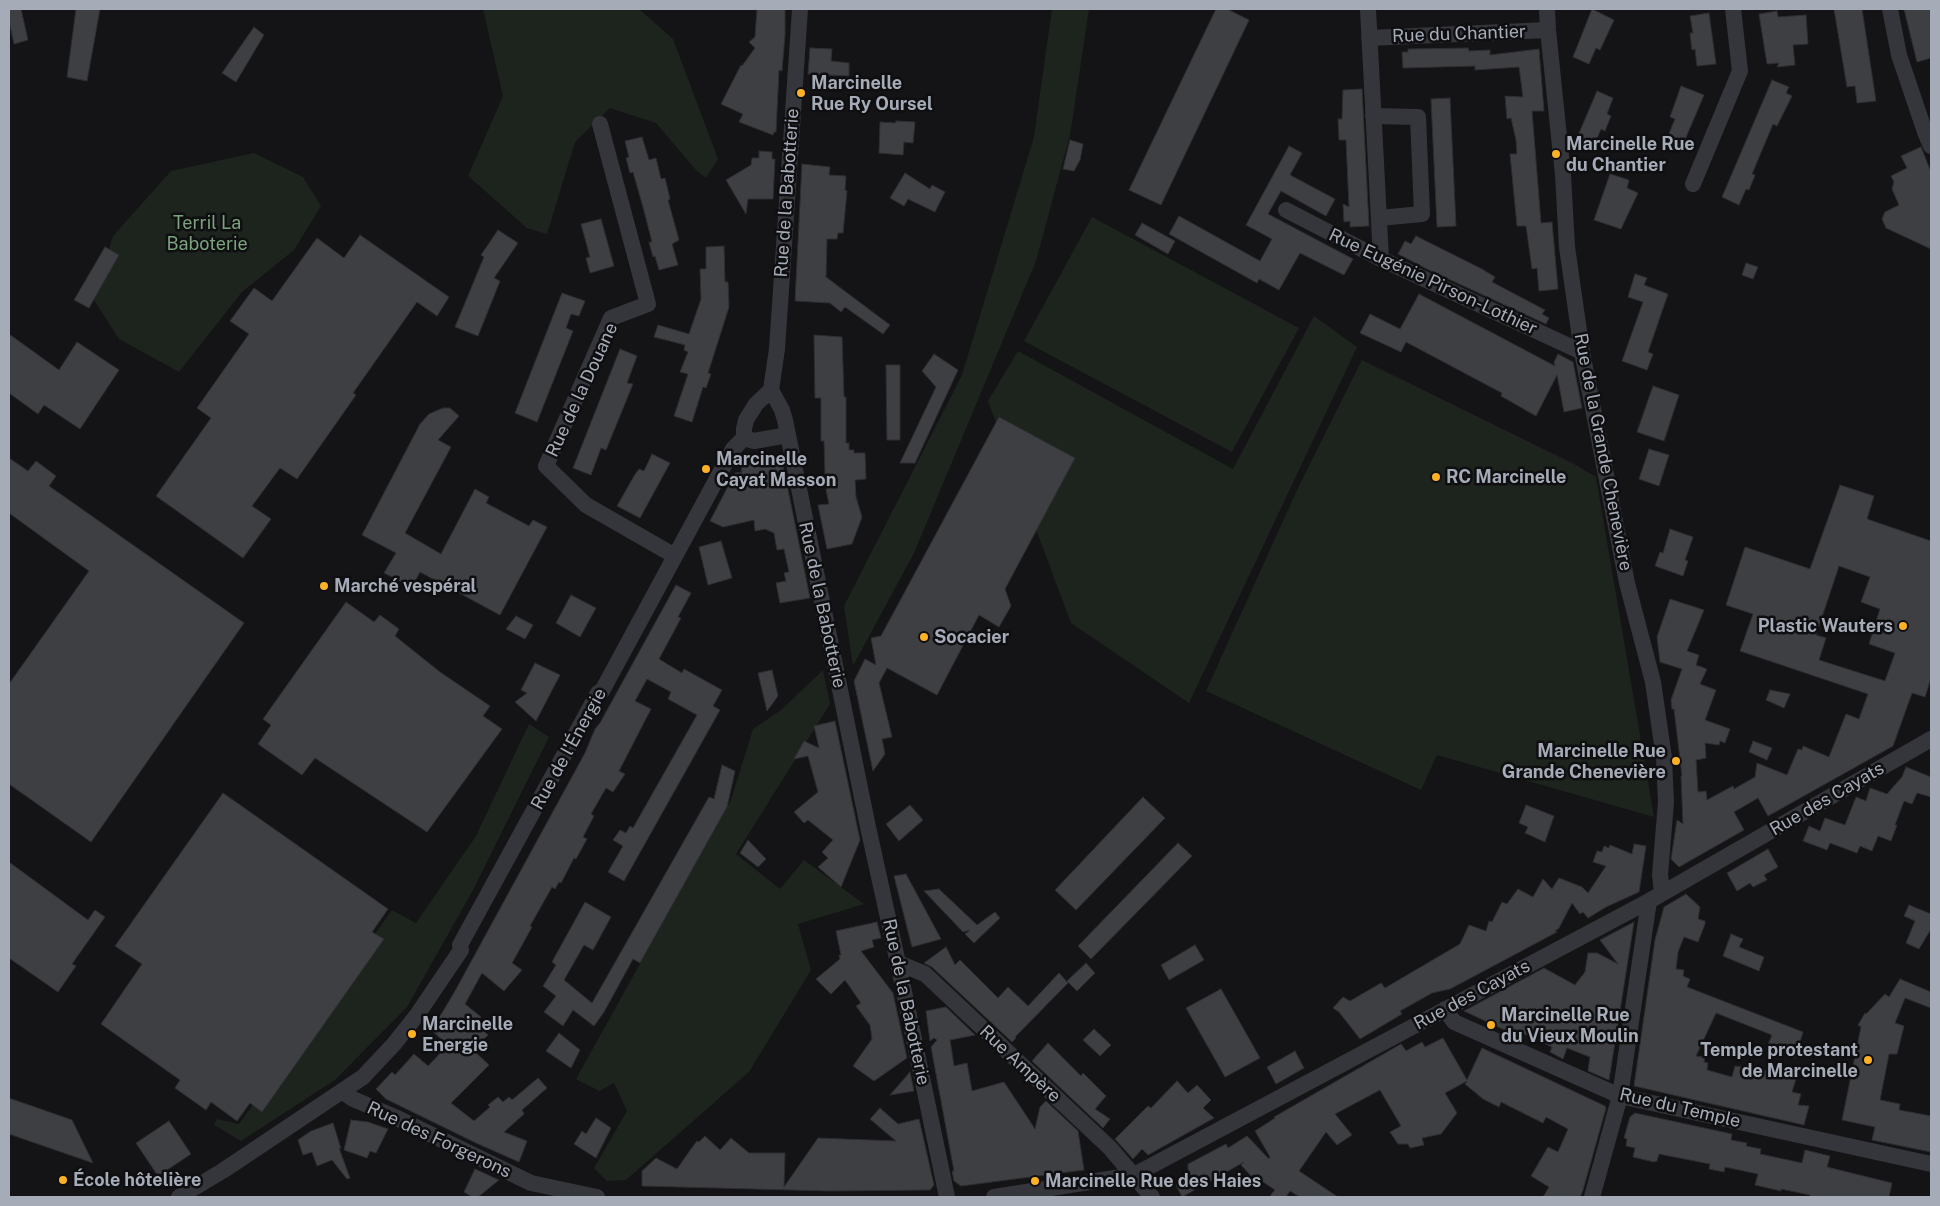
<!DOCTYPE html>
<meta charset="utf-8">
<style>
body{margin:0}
#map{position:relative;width:1940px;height:1206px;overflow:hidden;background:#141416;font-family:"Public Sans",sans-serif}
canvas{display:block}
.frame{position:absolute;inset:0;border:10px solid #a5abb7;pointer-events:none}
</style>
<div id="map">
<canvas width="1940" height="1206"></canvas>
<div class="frame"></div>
</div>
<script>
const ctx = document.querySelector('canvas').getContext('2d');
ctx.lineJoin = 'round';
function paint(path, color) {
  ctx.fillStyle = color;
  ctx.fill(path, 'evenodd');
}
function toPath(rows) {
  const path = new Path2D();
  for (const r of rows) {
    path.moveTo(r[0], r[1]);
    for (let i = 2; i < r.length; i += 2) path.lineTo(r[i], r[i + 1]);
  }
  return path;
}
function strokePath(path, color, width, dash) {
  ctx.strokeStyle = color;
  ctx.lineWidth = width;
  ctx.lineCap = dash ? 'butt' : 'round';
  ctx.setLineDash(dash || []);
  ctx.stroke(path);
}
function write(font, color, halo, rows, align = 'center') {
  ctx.font = font + ' "Public Sans",sans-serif';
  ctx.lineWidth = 5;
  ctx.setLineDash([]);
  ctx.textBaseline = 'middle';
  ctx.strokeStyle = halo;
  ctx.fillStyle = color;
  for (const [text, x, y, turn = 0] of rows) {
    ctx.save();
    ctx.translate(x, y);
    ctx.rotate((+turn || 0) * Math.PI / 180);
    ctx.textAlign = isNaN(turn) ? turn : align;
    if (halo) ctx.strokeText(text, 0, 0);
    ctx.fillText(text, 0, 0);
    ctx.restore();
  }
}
paint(toPath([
 [483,9,639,9,673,39,718,159,706,178,696,170,656,123,610,108,575,142,547,234,527,228,468,176,503,96],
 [1052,9,1089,9,1070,135,1036,261,914,553,853,666,844,606,962,375,1034,137],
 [254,153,303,177,321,206,294,250,242,292,179,372,119,339,94,300,113,236,171,171],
 [1092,217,1299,328,1232,452,1024,341],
 [1314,316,1357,347,1189,703,1071,623,988,401,1018,351,1233,469],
 [1362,360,1574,464,1596,477,1654,817,1437,755,1421,790,1206,691,1297,490],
 [823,670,830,704,736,854,780,889,804,860,864,904,798,924,811,970,749,1072,626,1180,607,1181,594,1168,627,1111,614,1083,600,1091,576,1079,731,800,753,729,781,710],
 [529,724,549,737,473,890,407,1007,335,1080,241,1141,214,1125,217,1119,239,1124,392,910,416,923,476,836]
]), '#1c241d');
const building = toPath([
 [9,9,21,9,28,40,14,44,9,21,9,9],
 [76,9,100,9,87,81,67,77,76,9],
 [757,9,785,9,785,35,782,71,779,70,776,132,774,132,773,135,739,122,743,114,721,104,741,65,742,66,755,48,749,42,755,37,757,9],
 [1216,9,1227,9,1249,20,1161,205,1129,190,1216,9],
 [1592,9,1614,20,1600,50,1596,48,1589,64,1573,57,1592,9],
 [1834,9,1862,9,1876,101,1857,103,1855,86,1847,87,1834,9],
 [1904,9,1931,9,1931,58,1917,62,1904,9],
 [1777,11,1778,17,1806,15,1808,44,1793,45,1795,65,1777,67,1779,63,1767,64,1759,14,1777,11],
 [1709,13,1716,64,1697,66,1695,49,1692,50,1691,42,1690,33,1693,33,1690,16,1709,13],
 [254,27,264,35,236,82,222,73,254,27],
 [810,48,832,49,831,61,849,63,849,76,808,74,810,48],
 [1468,48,1469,51,1490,50,1490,55,1539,49,1544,111,1532,111,1541,223,1552,222,1558,289,1539,291,1537,268,1532,269,1526,226,1517,226,1510,154,1517,154,1516,140,1511,118,1507,119,1505,96,1523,97,1519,67,1475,70,1475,66,1403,68,1402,52,1408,52,1408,49,1468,48],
 [1772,80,1789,87,1786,93,1792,96,1777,126,1773,124,1752,174,1755,175,1749,190,1746,189,1739,205,1722,197,1772,80],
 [1681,86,1704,95,1684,142,1668,136,1675,119,1670,117,1681,86],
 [1362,89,1369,226,1350,227,1350,221,1344,222,1343,204,1349,207,1346,140,1339,140,1338,119,1342,119,1343,90,1362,89],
 [1597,91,1613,98,1607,114,1611,116,1605,131,1601,129,1594,146,1577,138,1597,91],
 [1450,98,1456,226,1437,227,1431,99,1450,98],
 [896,121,915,122,913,143,904,142,903,155,879,153,880,122,896,123,896,121],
 [642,137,649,160,656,158,661,179,665,178,670,199,668,200,679,240,672,244,678,265,659,270,655,256,653,257,649,242,652,242,643,207,633,172,630,173,626,158,629,157,625,141,642,137],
 [1070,140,1083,144,1080,160,1074,171,1063,169,1070,140],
 [1289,146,1302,153,1290,175,1335,199,1326,216,1281,191,1268,214,1353,259,1344,275,1300,253,1279,290,1259,279,1257,283,1169,234,1179,216,1260,261,1272,239,1246,225,1289,146],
 [1921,147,1931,172,1931,249,1886,228,1882,219,1885,212,1899,205,1892,189,1894,182,1891,176,1907,168,1901,156,1921,147],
 [759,151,772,152,772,159,775,159,773,199,748,199,746,214,726,180,751,165,752,158,759,158,759,151],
 [802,164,830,167,829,175,846,176,845,190,847,191,843,233,838,233,837,239,827,239,826,277,890,325,883,334,845,307,841,312,830,303,795,301,802,164],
 [905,173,930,189,932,185,945,192,935,212,908,199,904,206,890,198,905,173],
 [1610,174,1629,180,1627,188,1638,193,1621,229,1594,220,1610,174],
 [601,219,614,266,590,273,586,258,590,257,581,224,601,219],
 [1142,223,1175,241,1168,254,1135,235,1142,223],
 [498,230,518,243,494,278,500,281,478,336,455,327,484,257,481,255,498,230],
 [360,235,449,297,437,316,417,302,353,393,356,395,297,479,280,468,252,506,271,519,243,558,156,496,211,418,197,408,249,334,230,321,254,288,272,301,317,238,344,258,360,235],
 [1416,236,1482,269,1495,277,1492,282,1545,310,1542,314,1549,318,1546,324,1429,270,1398,254,1405,241,1411,244,1416,236],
 [724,246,725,282,728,282,729,307,708,373,711,374,706,388,703,387,692,422,674,416,688,374,680,372,688,352,684,350,685,345,654,337,658,325,689,334,701,299,700,269,706,269,706,247,724,246],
 [105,247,119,255,89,308,74,300,105,247],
 [1746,263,1758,267,1753,279,1742,275,1746,263],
 [1635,274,1647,278,1644,285,1668,294,1648,352,1653,354,1647,370,1622,361,1643,302,1628,297,1635,274],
 [562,293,585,301,579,316,571,314,566,328,573,331,537,422,515,413,562,293],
 [1419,294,1555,366,1554,362,1558,354,1573,362,1582,408,1564,412,1557,375,1536,416,1501,396,1502,393,1406,342,1401,352,1360,333,1370,314,1400,329,1419,294],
 [9,334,59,370,77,342,119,370,80,429,44,405,38,414,9,393,9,334],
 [814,335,842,337,844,397,846,397,846,443,849,443,849,450,854,450,854,453,865,453,866,479,855,480,856,497,862,517,852,544,827,549,818,505,829,504,826,490,832,475,825,475,824,441,821,441,821,398,815,398,814,335],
 [620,349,637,356,627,383,633,384,606,450,601,448,591,475,573,468,620,349],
 [934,354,958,370,915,463,900,463,936,387,922,371,934,354],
 [886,365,900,365,900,440,887,440,886,365],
 [1653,386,1679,395,1664,441,1637,432,1653,386],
 [443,408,450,408,459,416,438,440,451,447,405,533,441,554,475,489,489,497,486,503,529,526,533,520,547,527,500,615,420,572,412,587,384,573,396,553,362,535,420,424,429,414,443,408],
 [999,417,1075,458,1005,589,1011,606,999,627,979,615,937,695,887,668,879,683,892,737,882,739,885,754,873,771,854,681,865,659,876,665,871,638,881,636,999,417],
 [1649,449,1669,455,1659,486,1639,479,1649,449],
 [652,454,670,463,640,518,617,506,634,476,639,469,644,471,652,454],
 [9,458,28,471,36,461,56,476,49,486,244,623,91,842,9,784,9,684,89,571,9,513,9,458],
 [782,460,810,598,780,603,776,583,786,581,784,573,789,572,784,549,777,550,774,533,765,529,755,531,754,520,723,527,710,521,735,473,742,472,741,466,782,460],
 [1840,485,1874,496,1867,519,1931,541,1931,678,1925,697,1912,693,1893,746,1768,816,1758,798,1734,812,1744,830,1679,867,1671,859,1677,820,1683,824,1681,776,1682,776,1674,709,1672,709,1671,700,1682,669,1660,662,1657,637,1670,599,1704,610,1687,651,1699,655,1696,665,1707,669,1700,684,1716,690,1705,720,1730,729,1725,743,1720,741,1719,745,1705,743,1706,758,1696,760,1698,792,1706,791,1707,800,1733,786,1734,789,1755,777,1757,763,1787,775,1798,749,1802,750,1803,746,1829,757,1846,714,1859,719,1868,694,1740,651,1753,614,1726,605,1745,547,1810,569,1840,485],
 [1839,566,1870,577,1861,602,1880,609,1869,644,1895,653,1885,681,1819,660,1826,638,1816,635,1839,566],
 [1670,529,1693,537,1685,560,1688,561,1683,576,1655,566,1660,552,1663,553,1670,529],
 [721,541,732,578,708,585,699,547,721,541],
 [676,585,691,593,678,617,681,618,659,659,682,673,684,669,722,690,713,706,720,710,624,881,608,872,623,846,613,840,620,830,626,833,630,826,633,828,697,715,668,699,671,692,647,679,635,701,651,709,619,771,625,774,613,792,606,788,591,814,594,816,584,835,583,837,587,839,576,859,574,858,561,883,559,882,555,889,552,887,530,926,532,927,512,963,522,970,504,991,482,973,465,1004,481,1017,478,1021,487,1030,485,1032,488,1035,473,1050,489,1065,451,1103,474,1121,490,1107,488,1105,498,1097,503,1102,509,1097,512,1100,538,1078,547,1088,522,1110,524,1114,504,1132,527,1141,519,1162,476,1143,386,1099,376,1089,392,1072,395,1075,414,1054,428,1066,448,1045,430,1029,442,1013,455,991,585,753,595,729,600,723,676,585],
 [571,595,596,608,580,637,556,623,571,595],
 [346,602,374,622,380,615,399,629,395,636,440,672,490,706,483,716,502,729,427,832,315,758,302,775,258,744,271,725,263,719,346,602],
 [516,616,533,625,525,639,506,629,516,616],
 [535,663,560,675,536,721,515,702,527,693,521,690,535,663],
 [772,670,778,696,767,711,758,673,772,670],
 [1770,690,1790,694,1784,708,1766,700,1770,690],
 [835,721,860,840,841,887,818,867,828,858,822,852,833,840,808,820,804,823,794,812,818,792,808,756,794,759,804,741,819,748,814,726,835,721],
 [1753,741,1772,748,1767,760,1749,752,1753,741],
 [722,765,735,771,727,807,640,963,633,959,604,1012,594,1026,573,1010,563,1026,544,1012,556,996,543,986,556,965,552,962,585,902,611,917,593,950,584,945,564,980,592,1003,709,797,714,799,722,765],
 [1906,767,1931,777,1931,797,1917,793,1912,804,1904,801,1895,825,1897,825,1891,841,1878,836,1872,851,1860,846,1857,853,1830,843,1827,850,1803,841,1809,826,1820,831,1825,818,1845,825,1856,797,1866,801,1870,788,1887,794,1902,777,1906,767],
 [223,793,388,909,372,932,384,939,262,1112,250,1103,237,1121,211,1102,206,1110,175,1088,180,1080,101,1024,142,964,115,946,223,793],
 [1143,797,1165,818,1076,910,1055,890,1143,797],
 [910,805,923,820,899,841,886,824,910,805],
 [1526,805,1554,816,1545,842,1525,833,1528,827,1519,823,1526,805],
 [748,840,766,859,758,867,740,853,748,840],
 [1178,843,1192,856,1091,959,1078,946,1178,843],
 [1634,844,1646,846,1639,892,1606,907,1588,918,1583,912,1580,914,1572,903,1559,928,1555,931,1557,932,1450,989,1432,993,1400,1011,1402,1014,1360,1039,1339,1012,1333,1008,1343,997,1350,1001,1381,983,1385,988,1460,944,1469,925,1486,931,1489,921,1492,922,1502,902,1507,904,1518,889,1533,897,1543,879,1552,889,1559,878,1582,887,1588,893,1606,866,1593,862,1597,851,1602,852,1604,846,1609,848,1610,845,1632,854,1634,844],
 [1768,849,1778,867,1764,875,1767,880,1753,887,1750,883,1737,891,1727,873,1768,849],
 [9,862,88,920,95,910,105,917,72,964,76,966,58,992,9,958,9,862],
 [906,874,941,939,912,947,894,876,906,874],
 [939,889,977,925,995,912,1000,918,974,943,965,934,970,930,963,932,924,891,939,889],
 [1686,894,1700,907,1698,919,1705,921,1705,924,1698,942,1684,937,1678,952,1676,969,1684,970,1683,976,1690,979,1687,987,1803,1032,1795,1058,1767,1047,1772,1035,1716,1013,1696,1056,1705,1057,1704,1062,1708,1063,1707,1070,1732,1077,1735,1066,1790,1074,1789,1077,1796,1079,1792,1092,1801,1094,1798,1105,1809,1106,1804,1125,1634,1086,1655,940,1664,907,1686,894],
 [1909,905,1931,914,1931,929,1919,949,1906,943,1915,921,1904,916,1909,905],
 [877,922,881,938,872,940,874,947,861,951,893,993,907,1058,874,1081,853,1066,872,1039,870,1025,856,1006,861,1003,845,980,831,994,816,979,840,959,839,955,841,955,836,931,877,922],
 [1634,922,1609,1080,1588,1071,1590,1057,1567,1048,1563,1059,1550,1052,1552,1047,1514,1029,1511,1033,1464,1011,1544,968,1575,985,1585,972,1588,953,1597,953,1618,964,1600,940,1634,922],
 [1731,934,1743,939,1739,947,1764,957,1759,971,1723,956,1731,934],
 [1195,945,1204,960,1169,980,1161,965,1195,945],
 [946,947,955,965,960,960,998,998,1008,987,1028,1006,1059,973,1068,983,1015,1037,1016,1038,1012,1042,932,967,924,963,946,947],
 [1086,963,1095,973,1077,991,1067,981,1086,963],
 [1900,979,1931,992,1931,1008,1905,998,1895,1023,1904,1026,1897,1054,1889,1054,1880,1100,1900,1104,1899,1110,1931,1116,1931,1152,1872,1140,1875,1127,1842,1120,1861,1027,1858,1025,1865,1013,1866,1014,1885,994,1889,997,1900,979],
 [1221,989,1260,1058,1225,1077,1186,1008,1221,989],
 [946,1007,975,1035,950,1040,954,1066,967,1063,972,1091,1004,1082,1035,1129,1040,1107,1046,1101,1078,1131,1084,1170,961,1186,954,1181,952,1171,954,1171,931,1047,937,1040,934,1038,930,1041,926,1011,946,1007],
 [1094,1029,1111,1045,1100,1056,1083,1040,1094,1029],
 [559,1033,580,1050,571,1068,546,1051,559,1033],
 [1443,1038,1467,1080,1482,1048,1605,1106,1606,1108,1583,1190,1580,1197,1543,1197,1549,1187,1531,1176,1548,1147,1558,1152,1568,1129,1546,1117,1543,1123,1501,1102,1499,1107,1483,1099,1465,1084,1467,1081,1445,1093,1457,1113,1441,1134,1422,1138,1424,1145,1410,1148,1408,1144,1398,1144,1390,1132,1401,1126,1380,1090,1335,1114,1352,1135,1337,1145,1326,1132,1299,1171,1338,1197,1300,1197,1290,1191,1286,1197,1269,1197,1275,1190,1253,1175,1252,1177,1241,1165,1244,1162,1182,1197,1176,1185,1191,1176,1188,1169,1188,1164,1226,1144,1228,1148,1247,1136,1269,1159,1270,1157,1255,1131,1275,1118,1274,1117,1401,1044,1406,1051,1422,1042,1425,1047,1443,1038],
 [1048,1043,1081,1076,1083,1073,1106,1096,1095,1109,1110,1119,1103,1128,1032,1061,1048,1043],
 [1295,1051,1304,1068,1276,1084,1267,1067,1295,1051],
 [910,1072,914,1091,890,1095,910,1072],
 [1177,1081,1188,1093,1197,1085,1211,1100,1203,1108,1214,1118,1148,1155,1142,1149,1133,1159,1115,1139,1148,1106,1151,1108,1177,1081],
 [9,1098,72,1120,93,1163,9,1134,9,1098],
 [880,1108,898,1124,919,1119,934,1185,930,1190,829,1191,642,1186,642,1171,656,1158,677,1169,691,1149,697,1141,699,1142,705,1136,720,1150,731,1138,749,1153,785,1153,784,1187,818,1138,896,1141,870,1119,880,1108],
 [1635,1113,1732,1134,1731,1140,1747,1143,1746,1146,1761,1149,1760,1154,1802,1163,1805,1150,1830,1156,1827,1167,1892,1183,1889,1197,1809,1197,1810,1195,1781,1189,1781,1191,1755,1185,1758,1174,1725,1167,1724,1172,1709,1169,1710,1164,1659,1154,1657,1161,1654,1162,1633,1157,1635,1148,1626,1146,1627,1139,1624,1138,1630,1117,1635,1113],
 [596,1118,611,1128,596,1158,574,1144,582,1131,586,1134,596,1118],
 [351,1120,368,1122,388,1129,376,1153,370,1151,367,1158,344,1150,351,1120],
 [169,1121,191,1154,158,1176,136,1143,169,1121],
 [333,1123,341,1149,339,1148,350,1178,347,1179,332,1160,317,1166,312,1152,303,1155,298,1140,311,1131,333,1123],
 [475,1169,499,1180,478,1197,472,1197,464,1192,475,1169]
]);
paint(building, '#3e3f43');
strokePath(building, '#2e2e32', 1);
strokePath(toPath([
 [800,9,777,349,771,390,782,410,785,420,868,827,898,963,947,1197],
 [1368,9,1381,259],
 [1547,9,1548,30,1563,175,1567,247,1582,352,1627,583,1653,682,1664,758,1666,802,1660,875,1662,893],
 [1890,9,1899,55,1925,132,1931,146],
 [1369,38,1548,30],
 [1373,116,1418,117,1422,214,1379,218],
 [600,124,648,304,611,318,546,466,586,505,675,556],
 [1693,184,1740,71,1733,9],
 [1286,210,1381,259,1582,352],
 [744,438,744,429,746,420,756,404,771,390],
 [744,438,754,441,788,435],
 [898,963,925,974,1110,1148,1152,1197],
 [1445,1009,1454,1022,1620,1096,1931,1164],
 [343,1092,353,1099,395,1117,531,1183,597,1197],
 [179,1197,224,1170,363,1077,394,1044,417,1015,461,950,460,945,598,693,602,691,733,449,744,438],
 [994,1197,1134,1175,1649,901,1931,739],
 [1592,1197,1620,1096,1649,901]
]), '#35363b', 16);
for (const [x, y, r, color] of [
 [801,93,5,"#fcb126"],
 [1556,154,5,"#fcb126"],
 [706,469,5,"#fcb126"],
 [1436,477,5,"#fcb126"],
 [324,586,5,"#fcb126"],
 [1903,626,5,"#fcb126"],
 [924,637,5,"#fcb126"],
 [1676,761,5,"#fcb126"],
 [1491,1025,5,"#fcb126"],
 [412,1034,5,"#fcb126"],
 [1868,1060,5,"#fcb126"],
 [63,1180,5,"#fcb126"],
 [1035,1181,5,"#fcb126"]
]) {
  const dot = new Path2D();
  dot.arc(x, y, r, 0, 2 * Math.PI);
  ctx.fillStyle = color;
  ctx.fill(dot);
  strokePath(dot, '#0f0f11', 2);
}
write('18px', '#a5abb7', '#0f0f11', [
 ["Rue du Chantier",1459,34,-2],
 ["Rue de la Babotterie",787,193,-86],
 ["Rue Eugénie Pirson-Lothier",1433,282,25],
 ["Rue de la Douane",582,390,-65],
 ["Rue de la Grande Chenevière",1603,452,79],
 ["Rue de la Babotterie",822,605,78],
 ["Rue de l'Énergie",569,749,-61],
 ["Rue des Cayats",1827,799,-30],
 ["Rue des Cayats",1472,995,-28],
 ["Rue de la Babotterie",906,1002,78],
 ["Rue Ampère",1020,1064,43],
 ["Rue du Temple",1680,1108,13],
 ["Rue des Forgerons",439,1140,25]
]);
write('bold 18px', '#a5abb7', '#0f0f11', [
 ["Marcinelle",811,83],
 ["Rue Ry Oursel",811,104],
 ["Marcinelle Rue",1566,144],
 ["du Chantier",1566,165],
 ["Marcinelle",716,459],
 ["Cayat Masson",716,480],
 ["RC Marcinelle",1446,477],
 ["Marché vespéral",334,586],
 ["Plastic Wauters",1893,626,"right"],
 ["Socacier",934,637],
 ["Marcinelle Rue",1666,751,"right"],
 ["Grande Chenevière",1666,772,"right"],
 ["Marcinelle Rue",1501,1015],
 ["du Vieux Moulin",1501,1036],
 ["Marcinelle",422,1024],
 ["Energie",422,1045],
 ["Temple protestant",1858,1050,"right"],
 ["de Marcinelle",1858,1071,"right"],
 ["École hôtelière",73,1180],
 ["Marcinelle Rue des Haies",1045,1181]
], 'left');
write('18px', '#7ba37d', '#0f0f11', [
 ["Terril La",207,223],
 ["Baboterie",207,244]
]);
</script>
